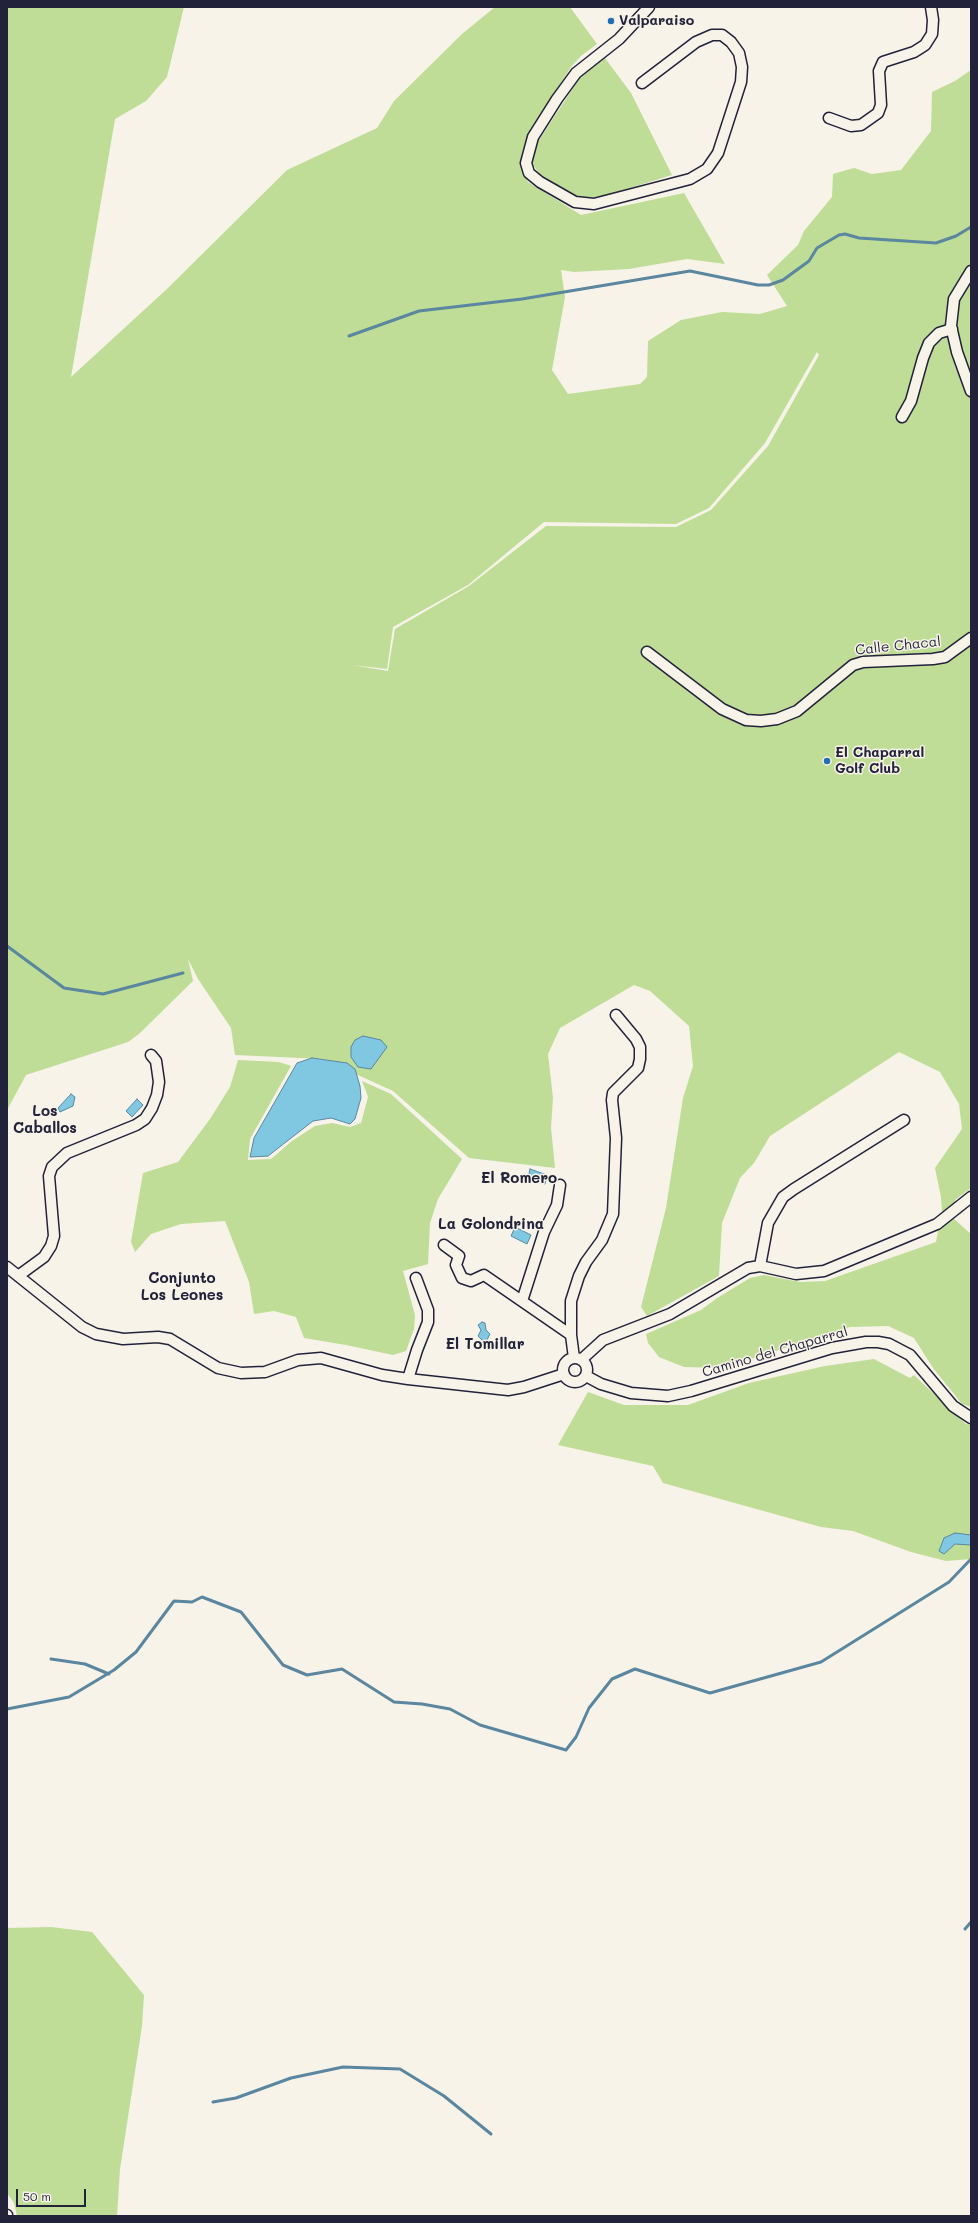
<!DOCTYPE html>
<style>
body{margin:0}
#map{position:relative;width:978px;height:2223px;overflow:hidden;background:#f7f3e8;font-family:Mali,sans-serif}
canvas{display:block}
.frame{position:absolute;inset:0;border:8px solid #22223b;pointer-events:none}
.scale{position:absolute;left:16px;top:2189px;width:70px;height:18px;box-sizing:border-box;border:2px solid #22223b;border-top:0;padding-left:5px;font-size:12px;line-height:14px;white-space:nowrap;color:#22223b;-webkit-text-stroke:3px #f7f3e8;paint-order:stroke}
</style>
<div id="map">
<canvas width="978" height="2223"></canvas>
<div class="frame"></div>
<div class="scale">50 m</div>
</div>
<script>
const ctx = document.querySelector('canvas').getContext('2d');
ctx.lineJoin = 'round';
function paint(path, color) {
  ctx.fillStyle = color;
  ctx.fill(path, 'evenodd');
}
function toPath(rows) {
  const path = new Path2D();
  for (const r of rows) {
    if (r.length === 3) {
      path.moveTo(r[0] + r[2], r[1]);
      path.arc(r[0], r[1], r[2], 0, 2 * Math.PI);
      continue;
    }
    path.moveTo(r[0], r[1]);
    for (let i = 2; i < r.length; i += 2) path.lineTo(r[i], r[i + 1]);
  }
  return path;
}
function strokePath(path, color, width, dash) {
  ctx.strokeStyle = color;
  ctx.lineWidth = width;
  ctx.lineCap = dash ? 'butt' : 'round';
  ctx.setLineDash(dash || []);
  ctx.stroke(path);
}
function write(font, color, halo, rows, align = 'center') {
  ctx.font = font + ' Mali,sans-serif';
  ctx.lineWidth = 3;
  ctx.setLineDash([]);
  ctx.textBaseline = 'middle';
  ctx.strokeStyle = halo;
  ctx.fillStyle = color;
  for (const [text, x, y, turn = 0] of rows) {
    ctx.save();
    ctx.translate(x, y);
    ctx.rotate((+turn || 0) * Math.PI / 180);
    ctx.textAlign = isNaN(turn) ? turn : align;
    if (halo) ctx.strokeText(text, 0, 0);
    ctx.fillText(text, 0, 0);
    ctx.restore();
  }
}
paint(toPath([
 [7,7,184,7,167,77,146,101,115,119,71,377,168,288,287,170,377,128,394,101,462,34,495,7,570,7,597,44,581,56,571,67,528,134,522,153,521,164,528,182,581,215,684,193,725,264,687,259,629,269,574,272,561,270,565,297,552,370,568,394,640,384,647,377,648,341,681,320,722,312,760,314,787,306,767,275,798,245,804,231,832,197,833,174,854,168,872,174,901,170,931,131,932,92,955,81,971,70,971,1188,955,1200,954,1219,971,1234,971,1407,962,1404,933,1368,914,1338,888,1326,850,1327,723,1368,684,1367,659,1357,648,1343,646,1334,701,1310,717,1298,750,1278,764,1275,800,1282,825,1281,936,1242,942,1211,941,1197,935,1168,962,1129,959,1104,940,1072,899,1052,770,1136,754,1163,740,1178,722,1223,719,1276,647,1316,641,1307,666,1208,683,1098,693,1066,689,1026,650,991,634,985,560,1028,548,1054,553,1098,551,1128,555,1168,469,1158,393,1091,323,1059,235,1055,231,1028,198,979,188,959,193,981,139,1034,128,1042,26,1075,7,1110],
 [817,352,819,355,768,446,711,510,676,527,546,526,469,586,395,629,388,671,352,665,387,669,393,627,468,585,544,522,676,524,709,508,765,443],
 [605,58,631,93,672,175,604,196,586,198,570,194,539,173,533,165,533,154,539,140,581,76],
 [238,1060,279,1062,291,1066,250,1139,248,1160,271,1159,292,1141,315,1126,332,1123,350,1127,361,1123,368,1097,362,1081,391,1094,462,1159,438,1199,430,1223,428,1264,403,1271,415,1315,414,1329,406,1351,393,1355,346,1345,304,1338,296,1317,274,1311,254,1314,249,1282,225,1221,181,1224,151,1234,135,1252,131,1242,143,1173,178,1162,210,1119,230,1087],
 [874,1359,910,1378,914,1375,966,1424,971,1425,971,1559,946,1561,911,1552,853,1531,821,1527,663,1483,653,1466,558,1445,588,1392,624,1405,688,1405,749,1383,825,1366],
 [51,1927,92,1932,144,1995,142,2026,120,2169,117,2216,17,2216,14,2203,7,2193,7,1928]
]), '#bfdd96');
const water = toPath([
 [363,1036,381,1040,387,1047,371,1069,358,1067,351,1057,351,1047,355,1040,363,1036],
 [312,1058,347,1063,355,1069,360,1086,361,1098,355,1119,350,1124,331,1118,313,1121,268,1156,250,1157,254,1138,297,1063,312,1058],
 [71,1094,75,1097,73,1106,60,1112,58,1108,71,1094],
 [137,1099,143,1105,132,1117,126,1111,137,1099],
 [530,1169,547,1175,545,1184,528,1179,530,1169],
 [515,1227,531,1235,527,1244,511,1236,515,1227],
 [482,1322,485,1323,486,1330,490,1334,487,1340,483,1341,478,1336,481,1330,478,1325,482,1322],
 [955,1533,971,1535,971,1545,955,1544,944,1554,939,1551,944,1538,955,1533]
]);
paint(water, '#80c8e1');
strokePath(water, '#5a869f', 1);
strokePath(toPath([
 [349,336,419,311,522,299,690,271,758,285,769,285,783,280,809,261,817,248,839,235,845,234,859,238,936,243,956,236,971,227],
 [7,946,64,988,103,994,183,973],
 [51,1659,85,1664,109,1674],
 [7,1709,69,1697,114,1670,136,1652,174,1601,192,1602,202,1597,241,1612,283,1665,307,1675,342,1669,394,1702,422,1704,450,1709,480,1725,566,1750,576,1737,589,1708,612,1679,635,1669,710,1693,821,1662,949,1582,971,1559],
 [965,1929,971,1922],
 [213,2102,236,2098,291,2078,343,2067,400,2069,444,2096,491,2134]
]), '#5a869f', 3);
const street = toPath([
 [642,83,696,42,712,35,722,35,731,42,739,53,742,67,741,82,718,153,707,169,690,179,594,204,575,202,540,182,529,173,526,163,533,137,557,99,576,73,619,39,649,7],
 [829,118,851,126,861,125,878,113,881,105,879,71,883,62,914,52,925,45,932,34,933,20,931,7],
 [971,271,954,299,951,326,957,352,971,391],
 [902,417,911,401,923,358,929,343,939,333,952,329],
 [647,652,722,709,746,720,761,721,777,719,797,711,853,665,863,662,933,659,945,657,971,638],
 [444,1245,459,1256,456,1265,462,1278,471,1281,484,1275,571,1335,574,1358],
 [760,1266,768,1223,783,1197,794,1189,904,1120],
 [7,1267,82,1327,96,1334,123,1339,158,1337,170,1339,218,1368,241,1373,265,1372,298,1360,321,1358,382,1375,408,1379,508,1390,524,1387,564,1374],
 [18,1276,44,1257,51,1246,54,1236,49,1176,52,1167,67,1153,136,1125,145,1119,152,1108,157,1095,159,1082,156,1061,151,1055],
 [522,1301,544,1232,557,1205,560,1185],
 [571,1335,571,1301,579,1276,586,1262,602,1240,613,1214,616,1138,612,1100,613,1093,638,1068,640,1059,640,1047,636,1039,616,1015],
 [575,1370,12],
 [581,1360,603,1340,670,1314,748,1268,760,1266,796,1274,824,1271,937,1224,971,1197],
 [586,1376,601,1384,631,1393,668,1396,691,1391,832,1348,866,1342,878,1342,889,1344,910,1355,953,1406,971,1418],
 [408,1379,417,1350,428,1322,428,1310,416,1278],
 [7,2215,7,2216]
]);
strokePath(street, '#22223b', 13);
strokePath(street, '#f7f3e8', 10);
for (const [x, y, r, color] of [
 [611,21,4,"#1f6fb2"],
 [827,761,4,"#1f6fb2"]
]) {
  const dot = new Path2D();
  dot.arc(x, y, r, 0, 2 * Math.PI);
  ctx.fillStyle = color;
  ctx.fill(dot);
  strokePath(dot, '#f7f3e8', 1.5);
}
write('bold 14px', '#22223b', '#f7f3e8', [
 ["Valparaiso",619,21],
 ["El Chaparral",835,753],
 ["Golf Club",835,769]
], 'left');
write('14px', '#22223b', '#f7f3e8', [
 ["Calle Chacal",898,646,-6],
 ["Camino del Chaparral",775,1352,-16]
]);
write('bold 15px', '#22223b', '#f7f3e8', [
 ["Los",45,1111],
 ["Caballos",45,1128],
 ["El Romero",519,1178],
 ["La Golondrina",491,1224],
 ["Conjunto",182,1278],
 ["Los Leones",182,1295],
 ["El Tomillar",485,1344]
]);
</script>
